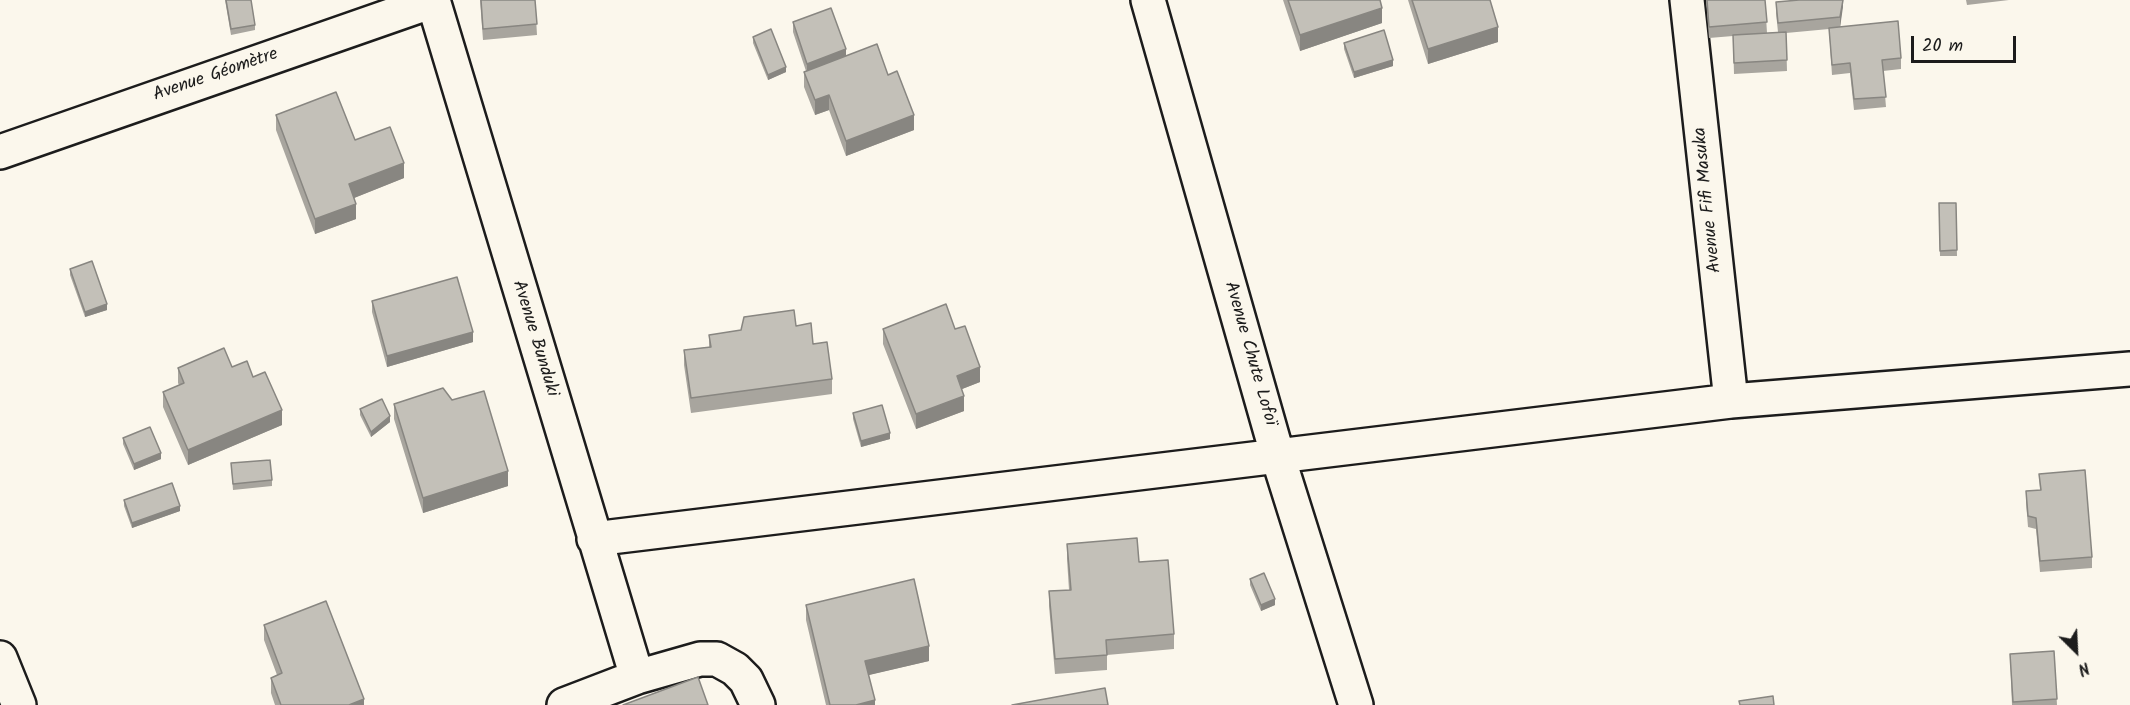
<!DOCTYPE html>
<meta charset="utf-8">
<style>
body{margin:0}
#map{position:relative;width:2130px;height:705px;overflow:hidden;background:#fbf7ec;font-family:Kalam,sans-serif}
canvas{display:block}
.north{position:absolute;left:2046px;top:621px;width:60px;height:60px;-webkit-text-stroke:4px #fbf7ec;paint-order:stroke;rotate:156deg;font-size:16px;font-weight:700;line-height:24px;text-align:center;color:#1c1c1c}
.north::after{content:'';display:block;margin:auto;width:21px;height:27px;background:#1c1c1c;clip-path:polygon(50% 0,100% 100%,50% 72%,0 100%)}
.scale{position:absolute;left:1911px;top:36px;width:105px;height:27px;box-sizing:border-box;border:3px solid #1c1c1c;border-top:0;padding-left:8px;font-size:18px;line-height:21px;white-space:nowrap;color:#1c1c1c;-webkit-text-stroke:4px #fbf7ec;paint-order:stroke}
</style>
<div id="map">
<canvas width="2130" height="705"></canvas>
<div class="north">N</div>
<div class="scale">20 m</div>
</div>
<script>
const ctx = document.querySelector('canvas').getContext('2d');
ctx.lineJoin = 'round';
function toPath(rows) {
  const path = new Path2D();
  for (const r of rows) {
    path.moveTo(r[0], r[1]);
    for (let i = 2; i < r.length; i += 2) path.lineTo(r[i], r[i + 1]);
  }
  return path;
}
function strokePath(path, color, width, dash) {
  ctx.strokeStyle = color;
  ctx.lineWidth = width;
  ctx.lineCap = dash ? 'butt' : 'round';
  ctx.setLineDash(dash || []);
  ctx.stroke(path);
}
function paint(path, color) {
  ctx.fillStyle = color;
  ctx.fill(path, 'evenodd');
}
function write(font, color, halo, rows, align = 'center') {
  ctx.font = font + ' Kalam,sans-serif';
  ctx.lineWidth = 4.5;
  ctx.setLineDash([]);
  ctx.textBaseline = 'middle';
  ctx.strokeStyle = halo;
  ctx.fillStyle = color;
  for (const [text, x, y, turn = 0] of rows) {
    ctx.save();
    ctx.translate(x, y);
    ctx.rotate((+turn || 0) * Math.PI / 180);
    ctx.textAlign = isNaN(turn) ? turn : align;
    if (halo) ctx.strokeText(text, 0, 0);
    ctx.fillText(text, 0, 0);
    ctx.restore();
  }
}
const street = toPath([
 [433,0,637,677],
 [1148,0,1278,457,1356,705],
 [1687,0,1731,401],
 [0,152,433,1],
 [594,539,1731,401,2130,369],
 [0,658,19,705],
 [564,705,637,677,700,659,717,659,735,669,746,680,758,705]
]);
strokePath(street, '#1c1c1c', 38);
strokePath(street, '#fbf7ec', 33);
paint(toPath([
 [225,0,251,0,255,25,255,30,231,35],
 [480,0,535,0,537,35,483,40],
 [1283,0,1380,0,1382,23,1300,51],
 [1408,0,1490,0,1498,42,1428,64],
 [1706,0,1765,0,1767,33,1778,32,1776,13,1776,2,1843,0,1840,27,1901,58,1901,69,1883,71,1886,107,1854,110,1850,73,1832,75,1829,29,1786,33,1787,71,1734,74,1733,36,1709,38],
 [1966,0,2009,0,1967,5],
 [793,22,846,56,888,75,914,130,846,156,829,110,815,115,804,87,804,72,806,71,793,32],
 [753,37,786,72,768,80,753,43],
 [1344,43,1393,66,1354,78,1344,49],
 [276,115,355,140,404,178,354,198,356,219,315,234,276,130],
 [1939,203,1956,203,1957,256,1940,256],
 [70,269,107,310,85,317,70,275],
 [372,301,473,342,387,367,372,312],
 [883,329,955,329,980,382,962,389,964,411,916,429,883,344],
 [709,335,813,344,832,379,832,394,691,413,684,365,684,350,709,347],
 [232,367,253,377,282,425,188,465,163,407,163,392,179,385,178,383,178,368],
 [394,404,508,486,423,513,394,419],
 [360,409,390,422,371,437,360,415],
 [853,413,890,439,861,447,853,419],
 [123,438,161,459,134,470,123,444],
 [231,463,272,480,272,486,233,490],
 [2039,474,2092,557,2092,568,2040,572,2036,529,2028,527,2026,502,2026,491,2040,490],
 [124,500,180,511,132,528,124,506],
 [1067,544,1139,562,1174,634,1174,649,1107,655,1107,670,1055,674,1049,606,1049,591,1069,590,1067,559],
 [1250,579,1275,605,1261,611,1250,585],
 [806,605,929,661,868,675,875,705,826,705,806,620],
 [264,625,364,705,275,705,271,693,271,678,277,675,264,640],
 [2054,651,2057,705,2012,705,2010,654]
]), '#a8a59e');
paint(toPath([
 [1843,0,1843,7,1840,28,1840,17],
 [1382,8,1382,23,1300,51,1300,35],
 [1498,27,1498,42,1428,64,1428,49],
 [846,49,846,60,807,74,807,64],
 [1393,60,1393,66,1354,78,1354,72],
 [786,67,786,72,768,80,768,75],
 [829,95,829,110,815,115,815,100],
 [914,115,914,130,846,156,846,141],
 [404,163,404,178,349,200,349,184],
 [356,204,356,219,315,234,315,219],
 [107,304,107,310,85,317,85,312],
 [473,332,473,342,387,367,387,356],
 [980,367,980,382,957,391,957,376],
 [964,396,964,411,916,429,916,414],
 [282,410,282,425,188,465,188,450],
 [390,416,390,422,371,437,371,432],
 [890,433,890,439,861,447,861,441],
 [161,453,161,459,134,470,134,464],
 [508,471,508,486,423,513,423,498],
 [180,506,180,511,132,528,132,523],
 [1275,599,1275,605,1261,611,1261,605],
 [929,646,929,661,865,676,865,661],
 [364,699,364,705,349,705],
 [875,700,875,705,856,705]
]), '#888681');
const building = toPath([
 [226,0,251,0,255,25,231,29,226,0],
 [481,0,535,0,537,24,483,29,481,0],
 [1288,0,1380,0,1382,8,1300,35,1288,0],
 [1412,0,1490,0,1498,27,1428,49,1412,0],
 [1707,0,1765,0,1767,22,1709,27,1707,0],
 [1799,0,1843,0,1840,17,1778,23,1776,2,1799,0],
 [831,8,846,49,807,64,793,22,831,8],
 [1898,21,1901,58,1882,60,1886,97,1854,99,1850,63,1832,65,1829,28,1898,21],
 [771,29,786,67,768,75,753,37,771,29],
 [1384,30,1393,60,1354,72,1344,43,1384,30],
 [1786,32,1787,60,1734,63,1733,35,1786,32],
 [877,44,888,75,897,71,914,115,846,141,829,95,815,100,804,72,877,44],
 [336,92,355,140,390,127,404,163,349,184,356,204,315,219,276,115,336,92],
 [1939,203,1956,203,1957,250,1940,251,1939,203],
 [92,261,107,304,85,312,70,269,92,261],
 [457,277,473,332,387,356,372,301,457,277],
 [946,304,955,329,965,326,980,367,957,376,964,396,916,414,883,329,946,304],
 [794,310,796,326,811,323,813,344,827,342,832,379,691,398,684,350,711,347,709,335,741,330,744,317,794,310],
 [224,348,232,367,247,361,253,377,265,372,282,410,188,450,163,392,184,383,178,368,224,348],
 [443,388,452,400,484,391,508,471,423,498,394,404,443,388],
 [382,399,390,416,371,432,360,409,382,399],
 [882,405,890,433,861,441,853,413,882,405],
 [150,427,161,453,134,464,123,438,150,427],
 [270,460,272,480,233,484,231,463,270,460],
 [2085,470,2092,557,2040,561,2036,518,2028,516,2026,491,2041,490,2039,474,2085,470],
 [172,483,180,506,132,523,124,500,172,483],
 [1137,538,1139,562,1168,560,1174,634,1106,640,1107,655,1055,659,1049,591,1071,590,1067,544,1137,538],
 [1264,573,1275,599,1261,605,1250,579,1264,573],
 [914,579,929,646,865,661,875,700,856,705,830,705,806,605,914,579],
 [326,601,364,699,349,705,281,705,271,678,282,673,264,625,326,601],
 [2054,651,2057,699,2013,702,2010,654,2054,651],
 [698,677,708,705,623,705,698,677],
 [1105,688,1108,705,1012,705,1105,688],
 [1773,696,1774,705,1740,705,1739,701,1773,696]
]);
paint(building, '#c3c0b8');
strokePath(building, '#888681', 1.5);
write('18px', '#1c1c1c', '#fbf7ec', [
 ["Avenue Géomètre",216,76,-19],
 ["Avenue Fifi Masuka",1709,200,-96],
 ["Avenue Bunduki",534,339,73],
 ["Avenue Chute Lofoï",1249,354,74]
]);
</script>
